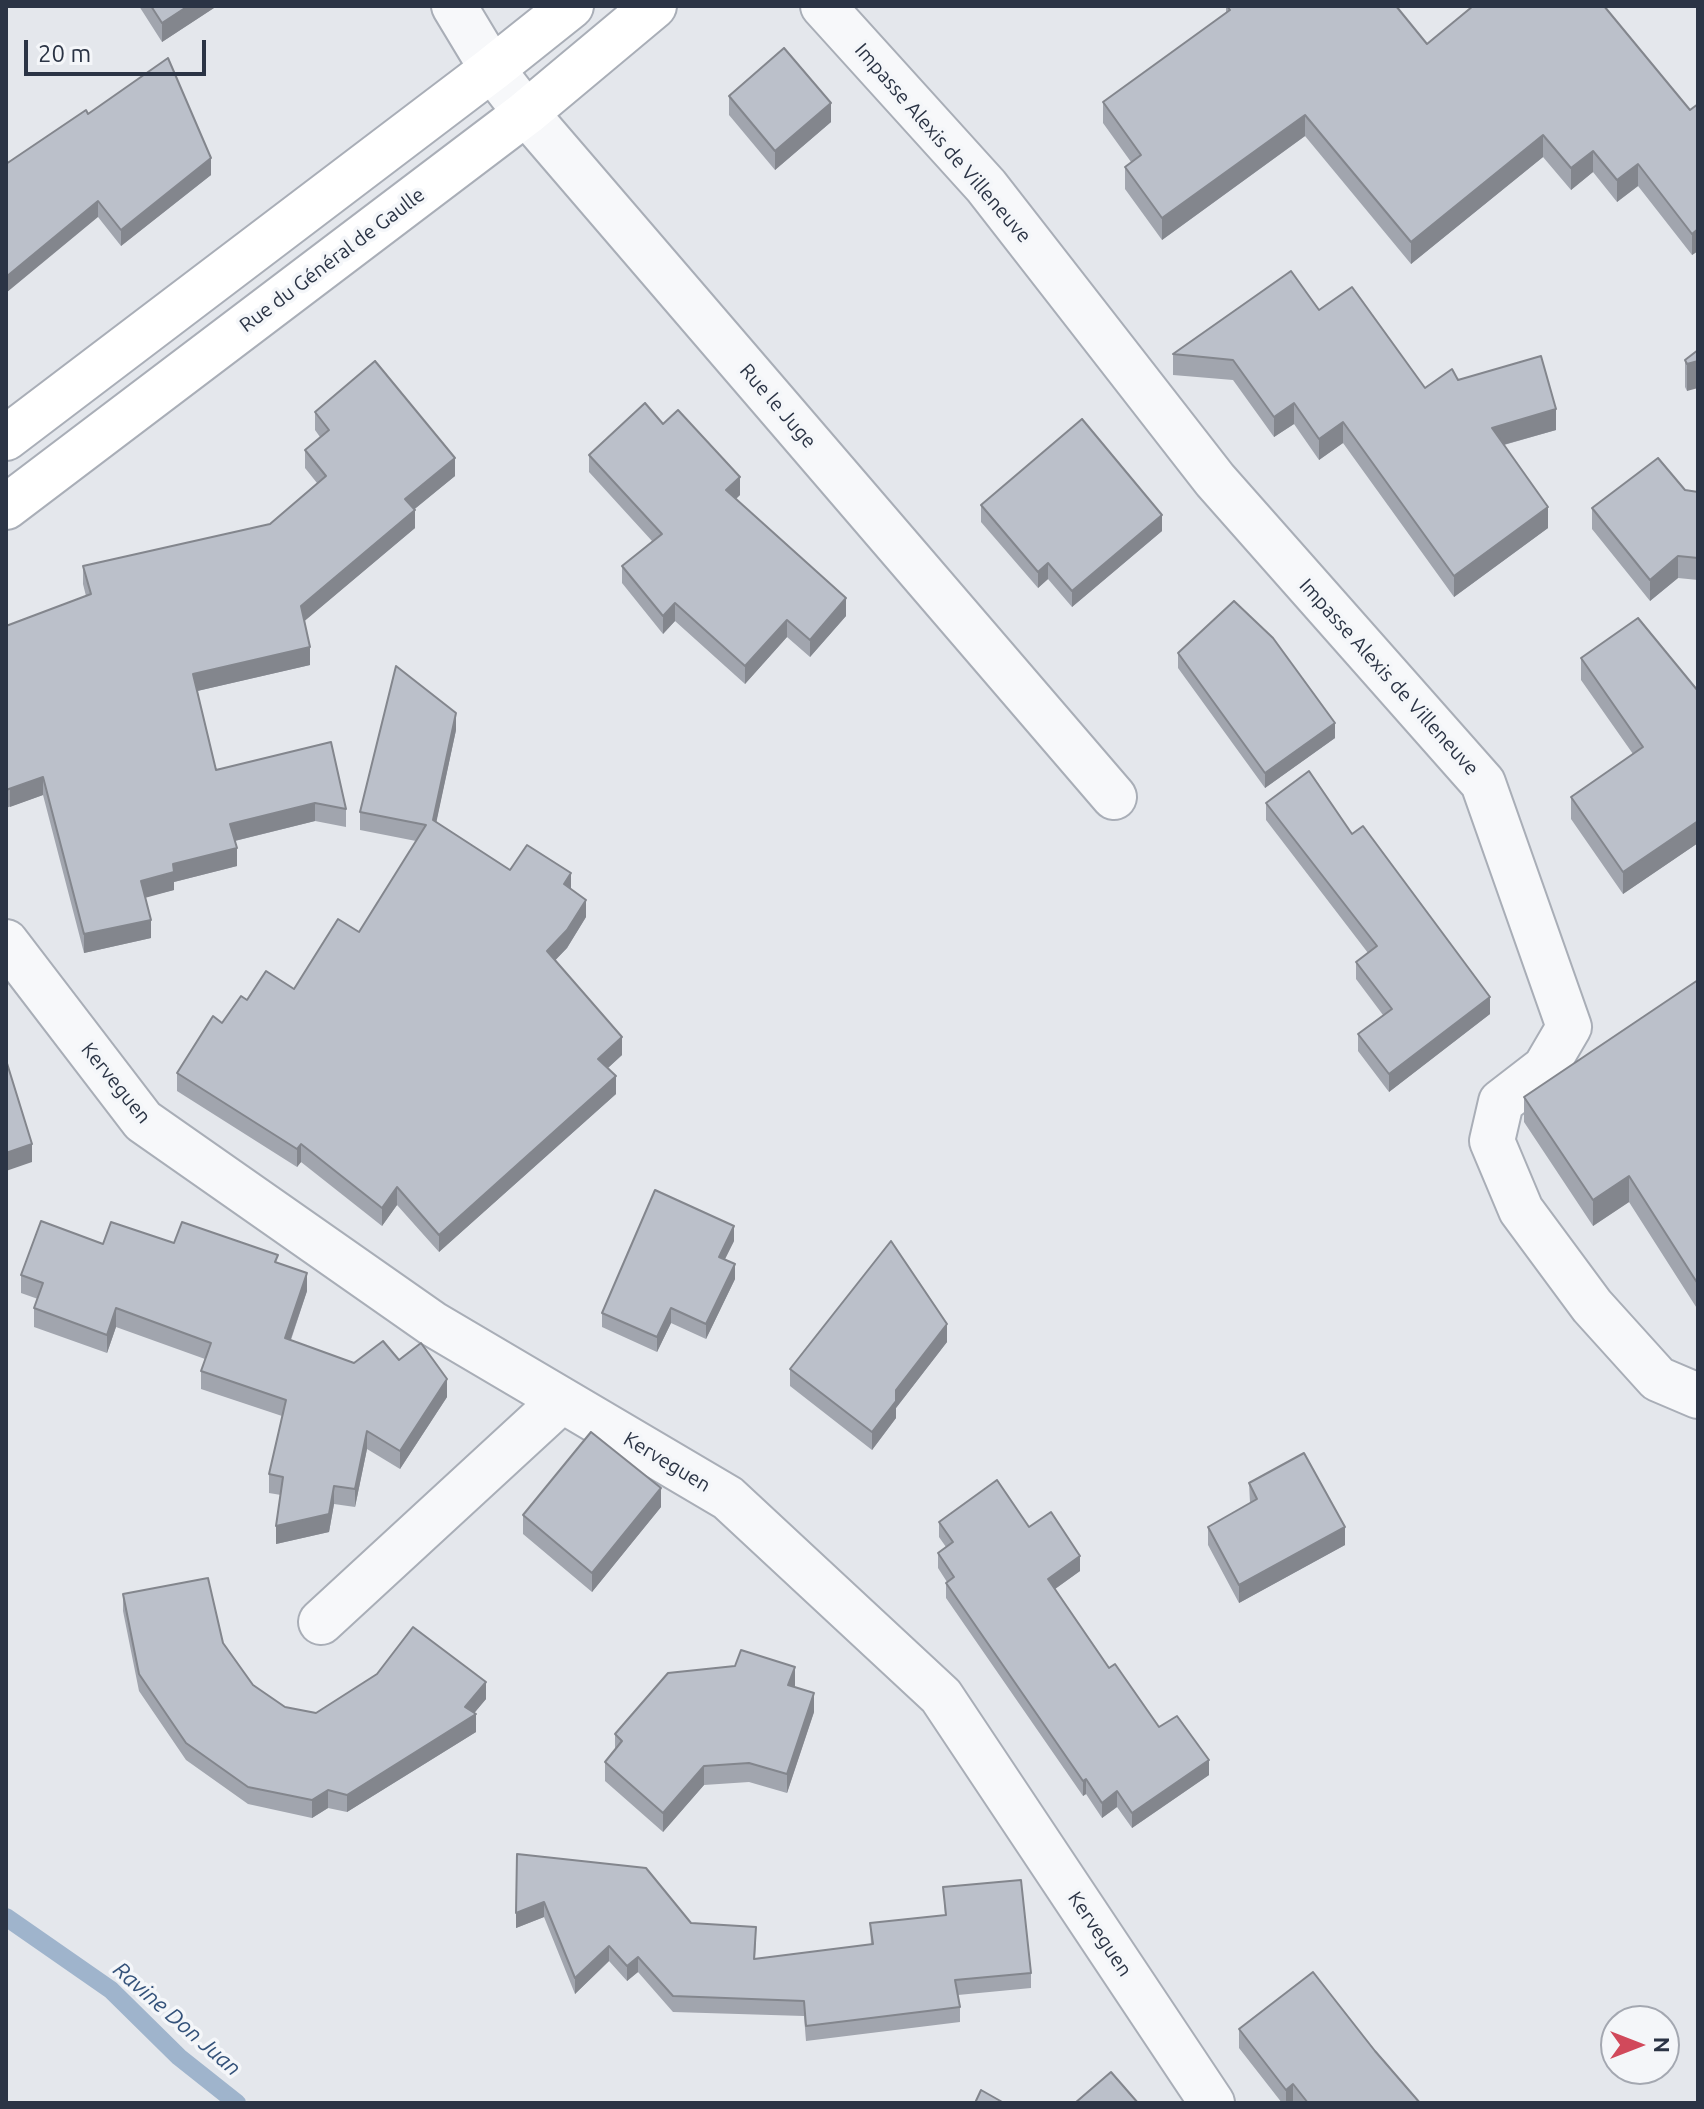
<!DOCTYPE html>
<meta charset="utf-8">
<style>
body{margin:0}
#map{position:relative;width:1704px;height:2109px;overflow:hidden;background:#e4e7ec;font-family:Ubuntu,sans-serif}
canvas{display:block}
.frame{position:absolute;inset:0;border:8px solid #2b3445;pointer-events:none}
.north{position:absolute;left:1600px;top:2005px;width:80px;height:80px;box-sizing:border-box;background:#f4f6f9;border:2px solid #a4a8b1;border-radius:50%;rotate:90deg;font-size:22px;font-weight:700;line-height:32px;text-align:center;color:#2b3445}
.north::after{content:'';display:block;margin:auto;width:28px;height:36px;background:#d1495b;clip-path:polygon(50% 0,100% 100%,50% 72%,0 100%)}
.scale{position:absolute;left:24px;top:40px;width:182px;height:36px;box-sizing:border-box;border:4px solid #2b3445;border-top:0;padding-left:10px;font-size:24px;line-height:28px;white-space:nowrap;color:#2b3445;-webkit-text-stroke:6px #f4f6f9;paint-order:stroke}
</style>
<div id="map">
<canvas width="1704" height="2109"></canvas>
<div class="frame"></div>
<div class="north">N</div>
<div class="scale">20 m</div>
</div>
<script>
const ctx = document.querySelector('canvas').getContext('2d');
ctx.lineJoin = 'round';
function toPath(rows) {
  const path = new Path2D();
  for (const r of rows) {
    path.moveTo(r[0], r[1]);
    for (let i = 2; i < r.length; i += 2) path.lineTo(r[i], r[i + 1]);
  }
  return path;
}
function strokePath(path, color, width, dash) {
  ctx.strokeStyle = color;
  ctx.lineWidth = width;
  ctx.lineCap = dash ? 'butt' : 'round';
  ctx.setLineDash(dash || []);
  ctx.stroke(path);
}
function paint(path, color) {
  ctx.fillStyle = color;
  ctx.fill(path, 'evenodd');
}
function write(font, color, halo, rows, align = 'center') {
  ctx.font = font + ' Ubuntu,sans-serif';
  ctx.lineWidth = 7;
  ctx.setLineDash([]);
  ctx.textBaseline = 'middle';
  ctx.strokeStyle = halo;
  ctx.fillStyle = color;
  for (const [text, x, y, turn = 0] of rows) {
    ctx.save();
    ctx.translate(x, y);
    ctx.rotate((+turn || 0) * Math.PI / 180);
    ctx.textAlign = isNaN(turn) ? turn : align;
    if (halo) ctx.strokeText(text, 0, 0);
    ctx.fillText(text, 0, 0);
    ctx.restore();
  }
}
strokePath(toPath([
 [6,1917,111,1990,179,2057,237,2103]
]), '#9fb4cc', 18);
const street = toPath([
 [454,6,492,69,526,113,1114,797],
 [823,6,986,186,1215,480,1483,783,1569,1027,1545,1068,1501,1102,1492,1141,1521,1210,1592,1306,1658,1379,1698,1396],
 [6,942,143,1121,433,1324,728,1498,941,1696,1212,2103],
 [321,1622,562,1400]
]);
const secondary = toPath([
 [6,438,492,69,571,6],
 [6,507,526,113,654,6]
]);
strokePath(street, '#a9aeb7', 48);
strokePath(secondary, '#a9aeb7', 48);
strokePath(street, '#f7f8fa', 44);
strokePath(secondary, '#fff', 44);
paint(toPath([
 [139,6,217,6,162,42],
 [1226,6,1396,6,1427,44,1690,110,1698,104,1698,251,1692,255,1638,186,1617,202,1593,172,1571,190,1543,157,1411,264,1305,136,1162,240,1125,189,1125,167,1131,162,1103,123,1103,102,1226,13],
 [729,96,831,122,775,170,729,115],
 [88,114,211,175,121,246,98,217],
 [1319,310,1425,388,1458,380,1556,430,1504,445,1548,528,1454,597,1343,443,1319,460,1294,424,1274,437,1233,380,1173,375,1173,354],
 [1698,350,1687,391,1685,387,1685,360],
 [315,412,455,476,414,509,415,528,304,621,310,665,197,691,216,770,346,809,346,827,315,821,235,841,237,866,174,882,174,890,145,897,151,938,84,953,43,795,6,808,6,626,86,596,83,584,83,566,270,524,317,483,305,468,305,450,320,437,315,430],
 [663,424,740,495,736,499,846,616,810,657,787,637,745,684,675,621,663,634,622,583,622,566,652,541,589,472,589,455],
 [1685,490,1698,492,1698,580,1678,578,1650,601,1592,529,1592,508],
 [981,505,1162,531,1072,607,1048,579,1038,588,981,522],
 [1178,653,1335,738,1265,788,1178,668],
 [1581,658,1698,691,1698,843,1623,894,1571,819,1571,797,1633,754,1581,680],
 [456,730,436,822,510,870,571,889,586,917,567,948,555,960,622,1055,608,1068,616,1094,439,1252,397,1205,382,1226,301,1162,297,1167,177,1091,177,1073,222,1023,247,1000,294,989,359,932,416,841,360,830,360,812],
 [1266,803,1352,834,1490,1014,1389,1092,1358,1051,1358,1034,1383,1015,1356,979,1356,962,1368,953,1266,820],
 [1698,980,1698,1310,1629,1202,1593,1226,1524,1122,1524,1097],
 [734,1241,725,1259,735,1279,706,1339,671,1323,657,1352,602,1327,602,1313],
 [174,1243,278,1263,307,1291,291,1340,354,1363,399,1360,447,1397,400,1469,367,1449,355,1507,334,1504,329,1532,276,1544,281,1495,269,1493,269,1474,282,1416,201,1389,201,1371,205,1359,116,1327,107,1353,34,1327,34,1308,38,1299,21,1293,21,1275,103,1244],
 [947,1342,896,1408,896,1418,872,1450,790,1386,790,1369],
 [1249,1483,1345,1545,1239,1603,1208,1545,1208,1527,1250,1503],
 [661,1507,592,1592,523,1534,523,1515],
 [939,1522,1029,1527,1080,1571,1055,1589,1109,1668,1159,1727,1209,1775,1132,1828,1117,1807,1102,1818,1086,1794,1083,1796,946,1598,946,1583,947,1582,938,1568,938,1553,946,1547,939,1537],
 [123,1594,223,1643,253,1685,285,1707,316,1713,486,1699,474,1713,476,1732,347,1812,328,1808,312,1818,248,1804,186,1760,139,1691,123,1611],
 [795,1686,795,1687,814,1712,787,1793,749,1782,704,1785,663,1832,605,1781,605,1762,615,1750,615,1734],
 [517,1854,691,1923,756,1942,755,1959,871,1945,870,1923,945,1915,943,1887,1031,1973,1031,1988,958,1995,960,2007,960,2022,806,2041,804,2016,673,2012,638,1972,627,1981,609,1961,575,1994,544,1917,516,1928],
 [1239,2029,1375,2051,1420,2103,1282,2103,1239,2048]
]), '#a1a5ae');
paint(toPath([
 [188,6,217,6,162,42,162,23],
 [831,103,831,122,775,170,775,151],
 [1305,115,1305,136,1162,240,1162,218],
 [1543,135,1543,157,1411,264,1411,242],
 [1593,151,1593,172,1571,190,1571,168],
 [211,158,211,175,121,246,121,230],
 [1638,164,1638,186,1617,202,1617,180],
 [98,201,98,217,6,293,6,277],
 [1698,229,1698,251,1692,255,1692,234],
 [1698,361,1698,388,1687,391,1687,364],
 [1294,403,1294,424,1274,437,1274,417],
 [1556,409,1556,430,1492,448,1492,428],
 [1343,422,1343,443,1319,460,1319,439],
 [455,458,455,476,405,517,405,499],
 [740,477,740,495,726,508,726,490],
 [1548,507,1548,528,1454,597,1454,576],
 [415,510,415,528,301,624,301,606],
 [1162,515,1162,531,1072,607,1072,591],
 [1678,556,1678,578,1650,601,1650,580],
 [1048,563,1048,579,1038,588,1038,572],
 [846,598,846,616,810,657,810,640],
 [675,603,675,621,663,634,663,616],
 [787,620,787,637,745,684,745,666],
 [310,647,310,665,193,692,193,674],
 [456,713,456,730,433,838,433,820],
 [1335,723,1335,738,1265,788,1265,773],
 [43,777,43,795,10,807,10,789],
 [315,803,315,821,230,842,230,824],
 [1698,821,1698,843,1623,894,1623,872],
 [237,848,237,866,174,882,174,890,141,899,141,881,173,864],
 [571,873,571,891,564,884],
 [586,900,586,917,567,948,547,969,547,951],
 [151,920,151,938,84,953,84,934],
 [1490,997,1490,1014,1389,1092,1389,1074],
 [622,1037,622,1055,598,1077,598,1059],
 [616,1076,616,1094,439,1252,439,1235],
 [32,1144,32,1162,6,1171,6,1153],
 [301,1144,301,1162,297,1167,297,1149],
 [1629,1176,1629,1202,1593,1226,1593,1200],
 [397,1187,397,1205,382,1226,382,1208],
 [734,1226,734,1241,719,1271,719,1257],
 [735,1264,735,1279,706,1339,706,1324],
 [307,1273,307,1291,285,1356,285,1338],
 [116,1308,116,1327,107,1353,107,1335],
 [671,1308,671,1323,657,1352,657,1337],
 [947,1324,947,1342,896,1408,896,1418,872,1450,872,1432,896,1390],
 [447,1379,447,1397,400,1469,400,1451],
 [367,1431,367,1449,355,1507,355,1489],
 [334,1486,334,1504,329,1532,276,1544,276,1526],
 [661,1488,661,1507,592,1592,592,1573],
 [1345,1527,1345,1545,1239,1603,1239,1585],
 [1080,1556,1080,1571,1048,1594,1048,1579],
 [795,1667,795,1686,788,1704,788,1685],
 [486,1682,486,1699,471,1717,476,1714,476,1732,347,1812,347,1795,465,1707],
 [814,1693,814,1712,787,1793,787,1774],
 [1209,1760,1209,1775,1132,1828,1132,1813],
 [704,1766,704,1785,663,1832,663,1813],
 [1086,1779,1086,1794,1083,1796,1083,1781],
 [328,1790,328,1808,312,1818,312,1800],
 [1117,1791,1117,1807,1102,1818,1102,1803],
 [544,1902,544,1917,516,1928,516,1913],
 [609,1946,609,1961,575,1994,575,1978],
 [638,1957,638,1972,627,1981,627,1966],
 [1293,2084,1293,2103,1286,2103,1286,2090]
]), '#83868d');
const building = toPath([
 [151,6,188,6,162,23,151,6],
 [1227,6,1396,6,1427,44,1473,6,1604,6,1690,110,1698,104,1698,229,1692,234,1638,164,1617,180,1593,151,1571,168,1543,135,1411,242,1305,115,1162,218,1125,167,1141,155,1103,102,1230,10,1227,6],
 [784,48,831,103,775,151,729,96,784,48],
 [168,58,211,158,121,230,98,201,6,277,6,164,86,110,88,114,168,58],
 [1291,271,1319,310,1352,287,1425,388,1452,369,1458,380,1541,356,1556,409,1492,428,1548,507,1454,576,1343,422,1319,439,1294,403,1274,417,1233,360,1173,354,1291,271],
 [1698,350,1698,361,1687,364,1685,360,1698,350],
 [375,361,455,458,405,499,415,510,301,606,310,647,193,674,216,770,331,742,346,809,315,803,230,824,237,848,173,864,174,872,141,881,151,920,84,934,43,777,6,790,6,626,91,594,83,566,270,524,326,476,305,450,329,430,315,412,375,361],
 [645,403,663,424,678,410,740,477,726,490,846,598,810,640,787,620,745,666,675,603,663,616,622,566,662,534,589,455,645,403],
 [1082,419,1162,515,1072,591,1048,563,1038,572,981,505,1082,419],
 [1658,458,1685,490,1698,492,1698,558,1678,556,1650,580,1592,508,1658,458],
 [1234,601,1273,638,1335,723,1265,773,1178,653,1234,601],
 [1638,618,1698,691,1698,821,1623,872,1571,797,1643,747,1581,658,1638,618],
 [396,666,456,713,433,820,510,870,527,845,571,873,564,884,586,900,567,930,547,951,622,1037,598,1059,616,1076,439,1235,397,1187,382,1208,301,1144,297,1149,177,1073,213,1016,222,1023,241,996,247,1000,266,971,294,989,338,919,359,932,426,825,360,812,396,666],
 [1309,771,1352,834,1363,826,1490,997,1389,1074,1358,1034,1392,1009,1356,962,1377,946,1266,803,1309,771],
 [1698,980,1698,1284,1629,1176,1593,1200,1524,1097,1698,980],
 [6,1060,32,1144,6,1153,6,1060],
 [655,1190,734,1226,719,1257,735,1264,706,1324,671,1308,657,1337,602,1313,655,1190],
 [41,1221,103,1244,111,1222,174,1243,182,1222,278,1255,275,1262,307,1273,285,1338,354,1363,383,1341,399,1360,421,1343,447,1379,400,1451,367,1431,355,1489,334,1486,329,1514,276,1526,283,1477,269,1474,286,1400,201,1371,211,1343,116,1308,107,1335,34,1308,43,1283,21,1275,41,1221],
 [891,1241,947,1324,896,1390,896,1401,872,1432,790,1369,891,1241],
 [591,1432,661,1488,592,1573,523,1515,591,1432],
 [1304,1453,1345,1527,1239,1585,1208,1527,1257,1499,1249,1483,1304,1453],
 [997,1480,1029,1527,1051,1512,1080,1556,1048,1579,1109,1668,1115,1664,1159,1727,1177,1716,1209,1760,1132,1813,1117,1791,1102,1803,1086,1779,1083,1781,946,1583,954,1577,938,1553,953,1542,939,1522,997,1480],
 [208,1578,223,1643,253,1685,285,1707,316,1713,377,1674,413,1627,486,1682,465,1707,476,1714,347,1795,328,1790,312,1800,248,1787,186,1743,139,1674,123,1594,208,1578],
 [741,1650,795,1667,788,1685,814,1693,787,1774,749,1763,704,1766,663,1813,605,1762,622,1741,615,1734,668,1673,735,1666,741,1650],
 [517,1854,646,1868,691,1923,756,1927,754,1959,873,1944,870,1923,946,1915,943,1887,1021,1880,1031,1973,955,1980,960,2007,806,2026,804,2001,673,1996,638,1957,627,1966,609,1946,575,1978,544,1902,516,1913,517,1854],
 [1313,1972,1375,2051,1420,2103,1308,2103,1293,2084,1286,2090,1239,2029,1313,1972],
 [1111,2072,1138,2103,1075,2103,1111,2072],
 [981,2090,1004,2103,975,2103,981,2090]
]);
paint(building, '#bbc0ca');
strokePath(building, '#83868d', 2);
write('20px', '#2b3445', '#f4f6f9', [
 ["Impasse Alexis de Villeneuve",943,143,49],
 ["Rue du Général de Gaulle",332,260,-37],
 ["Rue le Juge",778,406,49],
 ["Impasse Alexis de Villeneuve",1389,677,48],
 ["Kerveguen",116,1083,51],
 ["Kerveguen",667,1462,31],
 ["Kerveguen",1100,1934,56]
]);
write('italic 22px', '#34527a', '#f4f6f9', [
 ["Ravine Don Juan",177,2019,41]
]);
</script>
